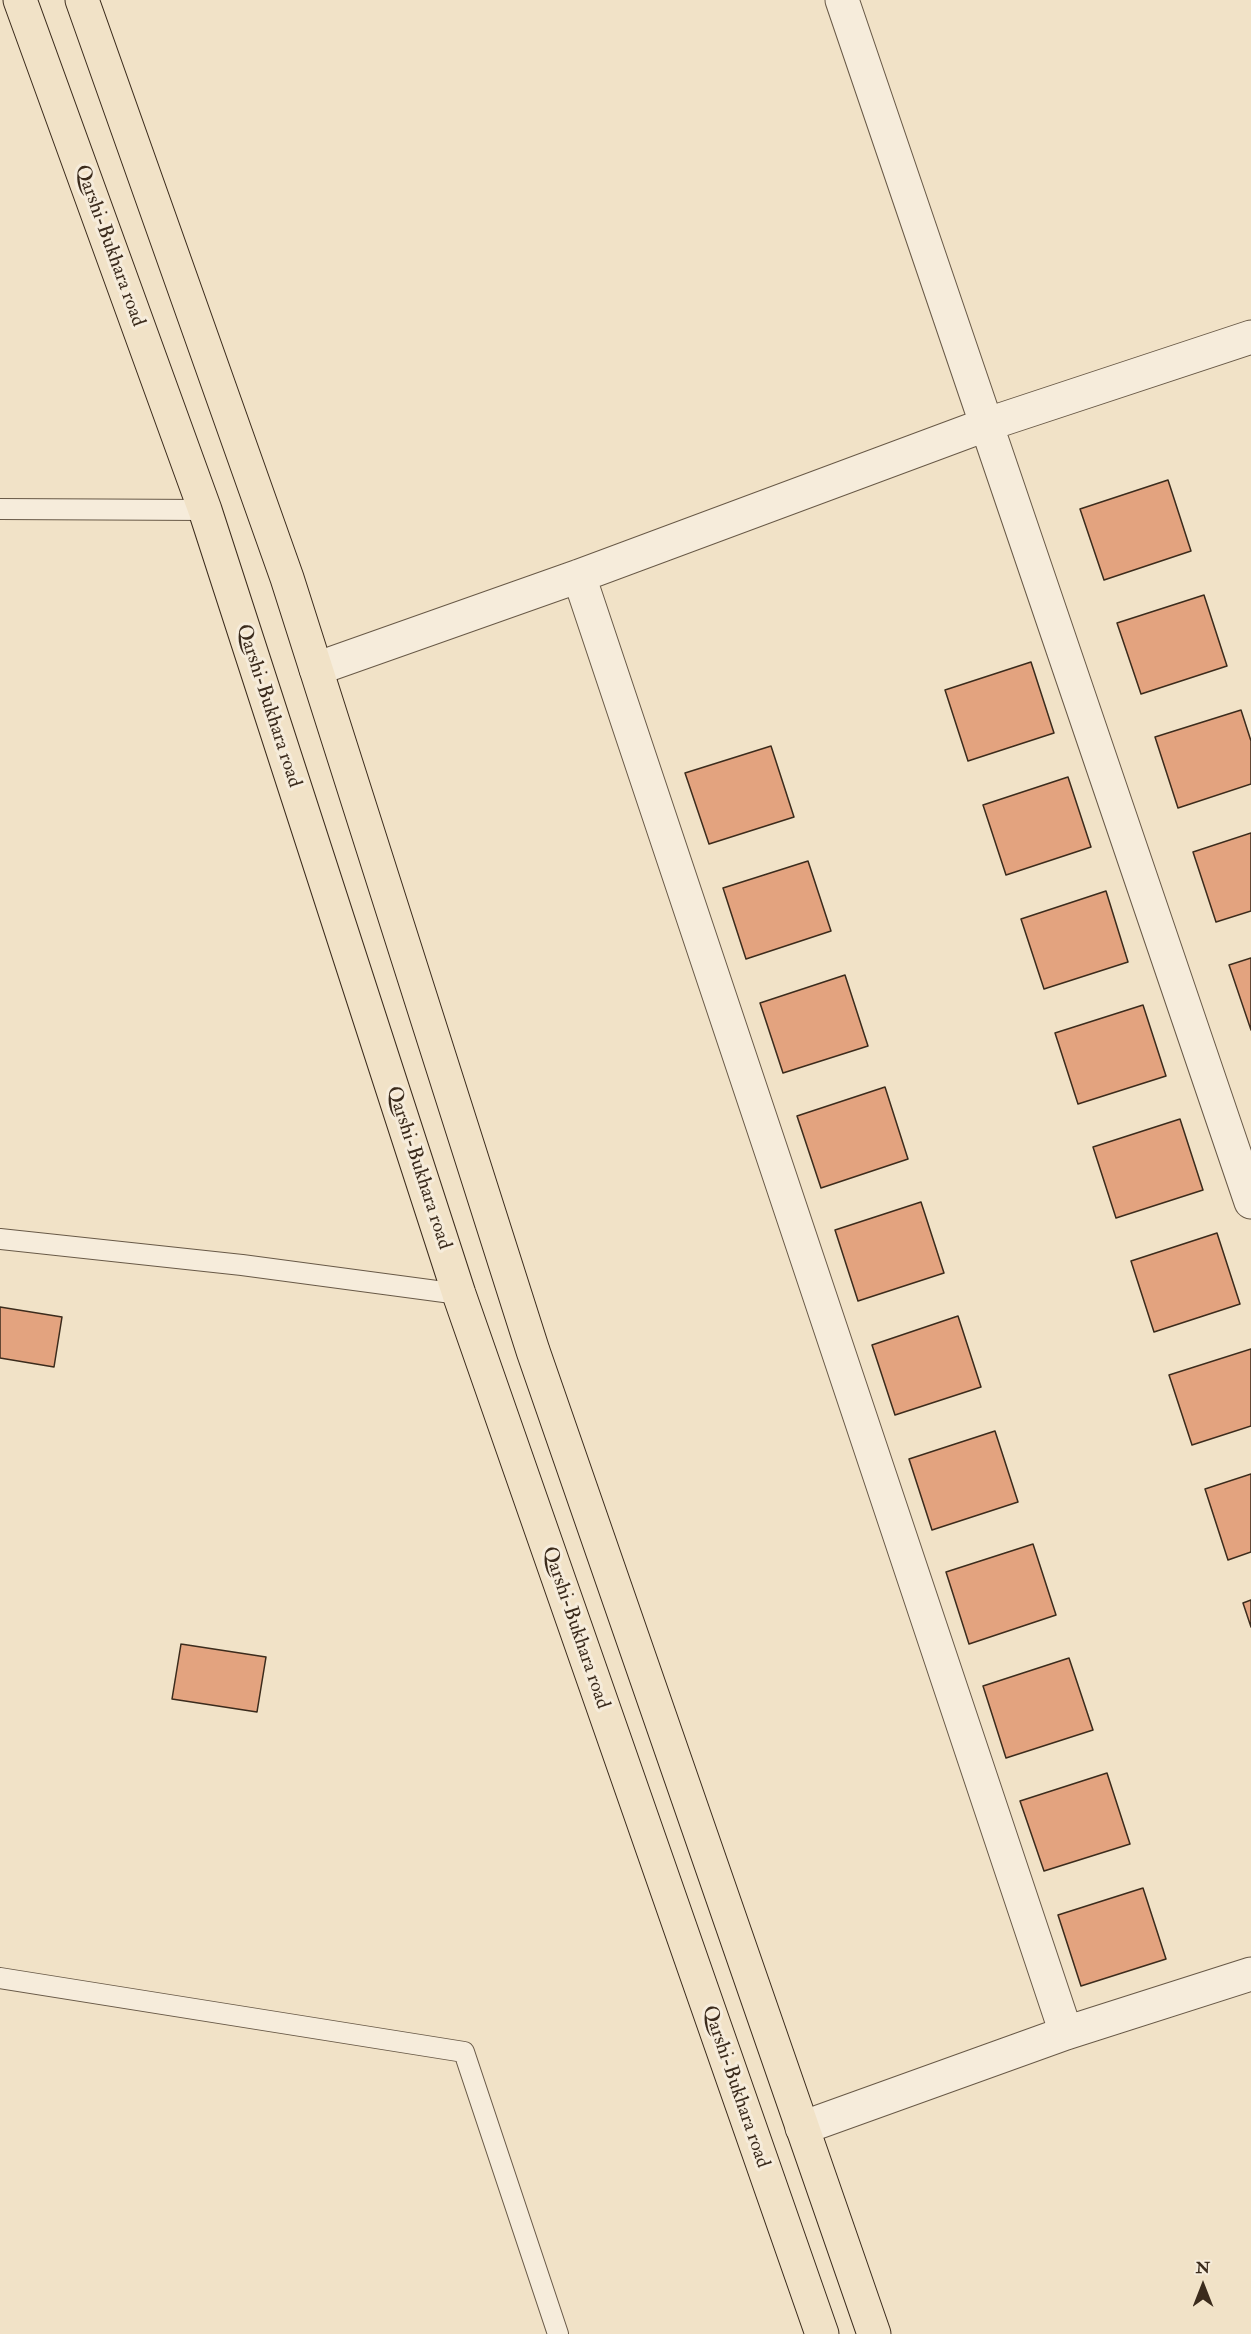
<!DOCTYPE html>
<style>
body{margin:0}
#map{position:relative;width:1251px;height:2334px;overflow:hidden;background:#f1e2c7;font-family:"IM FELL Double Pica",serif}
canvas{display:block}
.north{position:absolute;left:1173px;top:2256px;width:60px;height:60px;-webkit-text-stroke:4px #f6ecdb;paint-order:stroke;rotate:0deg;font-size:16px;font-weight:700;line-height:24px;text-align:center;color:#3b2b1c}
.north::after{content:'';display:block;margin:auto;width:21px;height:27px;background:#3b2b1c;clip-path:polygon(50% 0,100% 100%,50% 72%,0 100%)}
</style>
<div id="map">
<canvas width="1251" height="2334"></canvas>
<div class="north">N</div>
</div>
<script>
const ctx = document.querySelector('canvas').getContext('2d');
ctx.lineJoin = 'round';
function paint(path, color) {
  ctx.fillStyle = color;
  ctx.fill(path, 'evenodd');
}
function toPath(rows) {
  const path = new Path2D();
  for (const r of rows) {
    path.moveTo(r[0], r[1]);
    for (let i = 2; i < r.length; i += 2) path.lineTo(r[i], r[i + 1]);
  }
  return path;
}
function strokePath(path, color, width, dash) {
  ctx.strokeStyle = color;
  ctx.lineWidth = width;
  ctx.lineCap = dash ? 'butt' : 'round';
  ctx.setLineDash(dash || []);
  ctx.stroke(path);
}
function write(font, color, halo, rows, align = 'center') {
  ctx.font = font + ' "IM FELL Double Pica",serif';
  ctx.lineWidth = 6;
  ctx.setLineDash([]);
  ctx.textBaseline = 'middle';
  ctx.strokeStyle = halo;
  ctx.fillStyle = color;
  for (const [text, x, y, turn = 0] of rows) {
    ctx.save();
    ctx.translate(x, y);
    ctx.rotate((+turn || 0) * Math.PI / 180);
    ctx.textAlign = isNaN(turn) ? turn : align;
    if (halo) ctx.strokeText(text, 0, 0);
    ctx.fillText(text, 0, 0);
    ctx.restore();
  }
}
const building = toPath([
 [1168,480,1191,551,1104,580,1080,509,1168,480],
 [1204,595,1227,666,1141,694,1117,623,1204,595],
 [1031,662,1054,733,968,761,945,690,1031,662],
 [1241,710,1251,741,1251,784,1178,808,1155,737,1241,710],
 [771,746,794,817,709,844,685,773,771,746],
 [1068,777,1091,847,1006,875,983,805,1068,777],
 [1251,833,1251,911,1216,922,1193,852,1251,833],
 [808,861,831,931,746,959,723,888,808,861],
 [1106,891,1128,962,1044,989,1021,919,1106,891],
 [1251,958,1251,1030,1229,965,1251,958],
 [845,975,868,1046,783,1073,760,1003,845,975],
 [1143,1005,1166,1076,1078,1104,1055,1033,1143,1005],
 [885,1087,908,1159,821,1188,797,1116,885,1087],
 [1180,1119,1203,1190,1116,1218,1093,1147,1180,1119],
 [921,1202,944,1273,858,1301,835,1230,921,1202],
 [1217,1233,1240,1304,1154,1332,1131,1261,1217,1233],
 [0,1307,62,1317,54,1367,0,1358,0,1307],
 [958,1316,981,1387,895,1415,872,1345,958,1316],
 [1251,1349,1251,1426,1192,1445,1169,1375,1251,1349],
 [995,1431,1018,1502,932,1530,909,1459,995,1431],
 [1251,1474,1251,1552,1228,1560,1205,1489,1251,1474],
 [1033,1544,1056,1615,969,1644,946,1572,1033,1544],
 [1251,1600,1251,1627,1243,1603,1251,1600],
 [181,1644,266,1657,257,1712,172,1699,181,1644],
 [1069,1658,1093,1730,1006,1758,983,1686,1069,1658],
 [1107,1773,1130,1844,1044,1871,1020,1801,1107,1773],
 [1143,1888,1166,1959,1081,1986,1058,1915,1143,1888]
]);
paint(building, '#e3a37f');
strokePath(building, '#3b2b1c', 1.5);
const service = toPath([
 [0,509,205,510],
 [0,1239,242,1265,459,1294],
 [0,1978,464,2052,558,2334]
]);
const minor = toPath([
 [842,0,1251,1202],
 [579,576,1066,2033],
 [316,669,579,576,985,425,1251,337],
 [802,2128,1066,2033,1251,1974]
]);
const trunk = toPath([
 [20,0,205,510,459,1294,822,2334],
 [82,0,287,578,533,1351,874,2334]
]);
strokePath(service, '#685947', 22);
strokePath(minor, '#685947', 35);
strokePath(trunk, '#3b2b1c', 35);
strokePath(service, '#f6ecdb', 20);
strokePath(minor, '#f6ecdb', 33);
strokePath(trunk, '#f1e2c7', 33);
write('20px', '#3b2b1c', '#f6ecdb', [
 ["Qarshi-Bukhara road",109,246,70],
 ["Qarshi-Bukhara road",268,706,72],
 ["Qarshi-Bukhara road",418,1168,72],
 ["Qarshi-Bukhara road",575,1628,71],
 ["Qarshi-Bukhara road",735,2087,71]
]);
</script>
